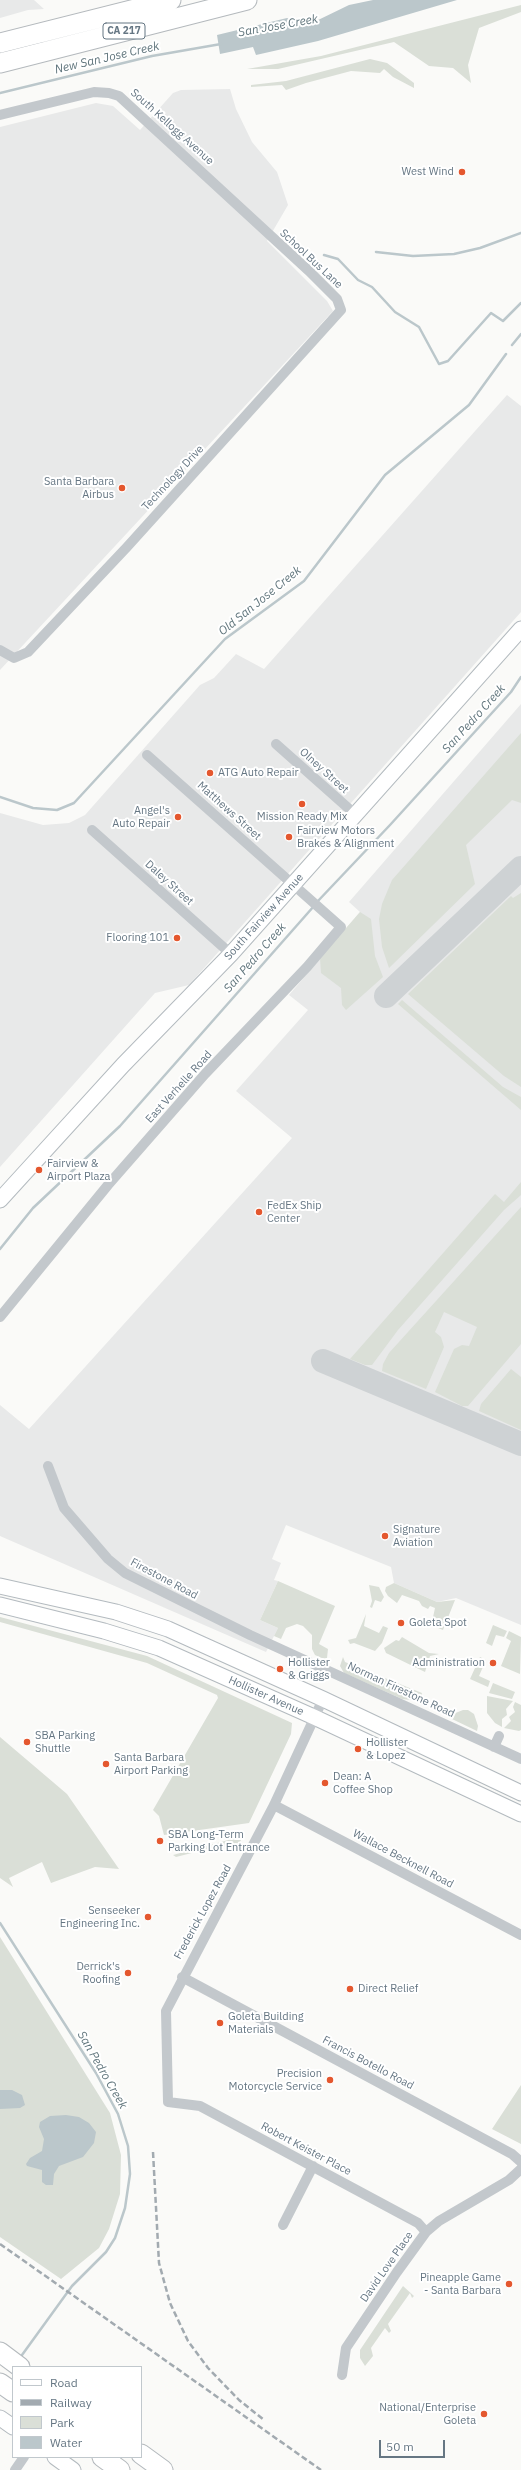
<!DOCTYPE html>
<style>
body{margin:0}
#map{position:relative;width:521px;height:2470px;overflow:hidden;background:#fafaf8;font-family:"IBM Plex Sans",sans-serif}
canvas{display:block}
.legend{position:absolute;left:12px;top:2366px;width:130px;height:92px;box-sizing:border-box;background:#fff;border:1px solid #c1c8cd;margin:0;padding:5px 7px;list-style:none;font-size:12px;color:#657683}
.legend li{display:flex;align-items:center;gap:8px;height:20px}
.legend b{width:20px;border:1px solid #c1c8cd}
.scale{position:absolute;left:379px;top:2440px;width:66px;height:18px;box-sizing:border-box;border:2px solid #657683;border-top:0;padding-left:5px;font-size:12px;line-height:14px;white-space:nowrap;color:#657683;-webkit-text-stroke:3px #fff;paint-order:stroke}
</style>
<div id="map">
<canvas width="521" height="2470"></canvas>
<ul class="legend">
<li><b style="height:5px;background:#fff"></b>Road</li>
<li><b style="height:5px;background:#a2aab0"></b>Railway</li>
<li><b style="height:11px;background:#dadfd7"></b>Park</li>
<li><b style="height:11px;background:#bbc7cb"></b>Water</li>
</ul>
<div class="scale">50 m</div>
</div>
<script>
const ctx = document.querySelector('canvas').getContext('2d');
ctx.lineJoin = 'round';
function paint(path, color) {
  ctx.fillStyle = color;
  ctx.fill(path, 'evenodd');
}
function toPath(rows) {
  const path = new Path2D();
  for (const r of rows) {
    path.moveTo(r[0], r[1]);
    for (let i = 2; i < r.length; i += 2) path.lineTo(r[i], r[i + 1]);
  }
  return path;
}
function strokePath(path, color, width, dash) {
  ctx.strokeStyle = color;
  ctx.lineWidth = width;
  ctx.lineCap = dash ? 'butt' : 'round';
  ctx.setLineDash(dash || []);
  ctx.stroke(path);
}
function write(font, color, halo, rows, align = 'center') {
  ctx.font = font + ' "IBM Plex Sans",sans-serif';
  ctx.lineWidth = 4;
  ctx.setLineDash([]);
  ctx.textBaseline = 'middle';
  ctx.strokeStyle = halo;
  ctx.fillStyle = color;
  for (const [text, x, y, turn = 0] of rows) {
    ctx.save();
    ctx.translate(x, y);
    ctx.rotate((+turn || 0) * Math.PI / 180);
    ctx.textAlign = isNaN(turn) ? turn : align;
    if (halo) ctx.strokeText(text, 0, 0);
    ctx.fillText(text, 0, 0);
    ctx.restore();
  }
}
paint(toPath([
 [0,0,34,0,44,9,28,10,0,18],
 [230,89,236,109,252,142,277,172,288,205,267,241,327,301,333,311,0,670,0,127,96,103,113,106,140,130,173,93,181,90],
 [507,395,521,406,521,612,189,985,155,993,0,1167,0,813,43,825,69,823,85,815,200,685,214,678,236,654,264,669],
 [521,704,521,1625,456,1598,437,1602,394,1583,391,1567,286,1525,272,1559,281,1563,274,1580,278,1581,260,1620,278,1628,266,1652,0,1536,0,1405,29,1429,292,1138,236,1091,308,1010,289,995,360,912,349,902]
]), '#e8e9e9');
paint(toPath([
 [521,5,521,12,479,28,468,65,471,83,453,68,429,66,394,42,278,69,247,69,321,56],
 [370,59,387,63,414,83,414,88,393,77,384,69,380,73,351,71,306,83,286,90,282,85,251,87,251,85,286,81],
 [521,733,521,803,512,800,466,845,475,884,389,968,382,947,379,919,382,904,392,880],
 [521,893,521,1087,504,1076,408,994,511,896,513,898],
 [360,912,371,919,375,956,383,977,346,1010,342,1005,341,988,321,973,320,958],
 [402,1000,503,1087,521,1097,521,1110,398,1004],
 [521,1182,521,1195,504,1210,398,1330,372,1365,365,1365,350,1359,495,1194,504,1202],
 [521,1207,521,1344,468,1406,462,1406,435,1392,454,1349,462,1345,469,1346,477,1327,444,1312,435,1332,441,1337,444,1347,426,1389,382,1371,383,1364,389,1353],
 [511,1369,521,1377,521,1430,479,1411,481,1404],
 [278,1581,335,1606,319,1644,328,1649,327,1658,324,1659,315,1655,312,1649,312,1635,303,1626,297,1624,286,1628,281,1639,274,1636,278,1628,260,1620],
 [394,1583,437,1602,455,1600,443,1630,433,1626,432,1622,435,1608,430,1606,428,1609,422,1606,419,1601,402,1595,397,1603,388,1596,385,1591,386,1587],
 [369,1585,379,1587,384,1597,381,1602,375,1600,372,1608,370,1607,372,1601],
 [366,1614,364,1626,379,1633,383,1626,388,1628,382,1643,375,1651,354,1643,350,1644,348,1640,356,1638],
 [0,1617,147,1656,292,1723,291,1734,249,1823,164,1835,159,1816,153,1810,218,1698,217,1695,147,1663,0,1622],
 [493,1625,507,1631,504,1637,496,1635,492,1646,486,1643],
 [509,1631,521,1637,520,1674,501,1666,511,1641,506,1638],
 [402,1637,429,1653,439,1654,430,1656,425,1672,386,1653,384,1648,396,1640,399,1641],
 [343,1657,345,1662,422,1693,420,1701,402,1699,344,1673,340,1666],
 [480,1657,486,1660,479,1676,490,1681,488,1687,470,1679],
 [493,1683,515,1692,512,1699,489,1693],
 [487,1696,513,1701,506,1709,507,1715,502,1719,502,1727,495,1723,487,1713],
 [515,1702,521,1705,521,1730,519,1731,504,1728,511,1721,509,1717,515,1712,513,1707],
 [463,1710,468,1710,474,1714,478,1726,477,1731,452,1719,453,1714],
 [0,1737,67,1794,119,1869,95,1867,51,1883,42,1862,9,1878,13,1887,0,1878],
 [243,1836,237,1848,230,1852,223,1845,176,1857,173,1855],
 [0,1937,110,2113,121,2155,120,2194,109,2229,99,2248,61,2279,0,2237],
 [521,2085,521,2144,492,2129],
 [403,2286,414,2296,412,2298,410,2293,388,2324,391,2331,389,2333,385,2328,371,2348,373,2356,365,2366,360,2358,360,2350]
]), '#dadfd7');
paint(toPath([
 [373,0,457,0,318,41,256,55,253,47,220,54,217,35,287,18,300,22,314,22,349,5],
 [0,2090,12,2090,22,2095,25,2105,20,2108,0,2109],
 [66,2115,79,2117,89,2123,96,2132,94,2143,83,2157,59,2166,54,2174,53,2185,46,2185,42,2182,42,2170,27,2166,26,2164,30,2158,42,2151,44,2139,39,2127,40,2122,50,2116]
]), '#bbc7cb');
strokePath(toPath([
 [0,93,152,56,221,44],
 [376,252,413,256,454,254,480,248,521,233],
 [324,255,338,259,358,280,372,287,395,312,419,327,439,364,448,361,491,313,503,321,521,303],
 [512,345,521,334],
 [0,797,33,808,57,810,74,803,225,639,304,581,385,475,469,405,506,354],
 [317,902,390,825,511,692,521,677],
 [0,1249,33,1208,120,1126,314,906],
 [0,1923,96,2073,118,2114,128,2146,130,2174,125,2208,115,2238,106,2252,72,2286,22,2355]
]), '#bbc7cb', 2.5);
strokePath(toPath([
 [386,996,521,868],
 [323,1361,521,1444]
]), '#ced2d4', 24);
const secondary = toPath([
 [0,1200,123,1065,231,954,521,629],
 [0,1586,116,1612,168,1629,323,1699,521,1793],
 [0,1605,104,1631,159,1648,314,1717,521,1814],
 [0,2418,13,2427],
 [55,2457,73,2470]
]);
const highway = toPath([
 [0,43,171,0],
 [0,63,247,0],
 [0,2352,20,2367],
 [0,2383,13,2392],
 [141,2454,163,2470],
 [102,2457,120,2470]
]);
strokePath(secondary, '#b3babf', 17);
strokePath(highway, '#b4b9bd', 21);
strokePath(toPath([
 [0,115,94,92,109,93,119,96,309,271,337,299,341,310,127,547,28,652,14,658,0,650],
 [276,744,356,815],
 [92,830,231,954],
 [0,1317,108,1185,205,1074,307,967,341,927,147,755],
 [48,1466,64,1508,108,1559,125,1573,250,1635,521,1759],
 [323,1699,274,1805,166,2011,168,2102,200,2106,418,2223,426,2232],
 [494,1747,499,1736],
 [274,1805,521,1935],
 [182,1977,512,2154,521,2162],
 [283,2225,313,2166],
 [342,2375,346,2348,397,2272,426,2232,439,2221,509,2180,521,2169],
 [15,2470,24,2457]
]), '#c3c8cc', 10);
strokePath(secondary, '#fff', 15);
strokePath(highway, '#fff', 19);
strokePath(toPath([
 [153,2152,159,2263,170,2303,188,2341,208,2368,239,2400,264,2420],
 [0,2244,321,2470]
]), '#a2aab0', 2.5, [6, 3]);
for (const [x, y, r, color] of [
 [462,172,4,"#e4572e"],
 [122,488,4,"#e4572e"],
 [210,773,4,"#e4572e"],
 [302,804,4,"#e4572e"],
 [178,817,4,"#e4572e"],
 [289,837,4,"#e4572e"],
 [177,938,4,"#e4572e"],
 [39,1170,4,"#e4572e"],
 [259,1212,4,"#e4572e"],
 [385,1536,4,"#e4572e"],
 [401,1623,4,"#e4572e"],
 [493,1663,4,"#e4572e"],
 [280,1669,4,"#e4572e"],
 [27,1742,4,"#e4572e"],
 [358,1749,4,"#e4572e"],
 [106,1764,4,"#e4572e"],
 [325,1783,4,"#e4572e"],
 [160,1841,4,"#e4572e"],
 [148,1917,4,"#e4572e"],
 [128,1973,4,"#e4572e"],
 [350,1989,4,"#e4572e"],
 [220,2023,4,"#e4572e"],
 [330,2080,4,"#e4572e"],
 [509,2284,4,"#e4572e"],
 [484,2414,4,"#e4572e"]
]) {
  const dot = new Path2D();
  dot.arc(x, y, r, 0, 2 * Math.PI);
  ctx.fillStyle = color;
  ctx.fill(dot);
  strokePath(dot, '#fff', 1.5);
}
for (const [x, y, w] of [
 [124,31,42]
]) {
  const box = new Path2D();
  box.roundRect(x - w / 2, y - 8, w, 16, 3);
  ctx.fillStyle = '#fff';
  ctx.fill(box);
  strokePath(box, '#657683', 1);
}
write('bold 10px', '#657683', null, [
 ["CA 217",124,31]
]);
write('11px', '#657683', '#fff', [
 ["South Kellogg Avenue",172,127,42],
 ["School Bus Lane",311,259,43],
 ["Technology Drive",173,478,-47],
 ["Olney Street",324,771,42],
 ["Matthews Street",229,811,42],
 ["Daley Street",169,883,42],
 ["South Fairview Avenue",264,917,-48],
 ["East Verhelle Road",179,1087,-48],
 ["Firestone Road",164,1579,28],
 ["Norman Firestone Road",401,1690,25],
 ["Hollister Avenue",266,1696,24],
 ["Wallace Becknell Road",403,1859,28],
 ["Frederick Lopez Road",203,1912,-61],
 ["Francis Botello Road",368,2063,28],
 ["Robert Keister Place",306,2149,28],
 ["David Love Place",387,2267,-55]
]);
write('11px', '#657683', '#fff', [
 ["West Wind",454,172,"right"],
 ["Santa Barbara",114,482,"right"],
 ["Airbus",114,495,"right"],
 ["ATG Auto Repair",218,773],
 ["Angel's",170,811,"right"],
 ["Auto Repair",170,824,"right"],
 ["Mission Ready Mix",302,817,"center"],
 ["Fairview Motors",297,831],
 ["Brakes & Alignment",297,844],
 ["Flooring 101",169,938,"right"],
 ["Fairview &",47,1164],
 ["Airport Plaza",47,1177],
 ["FedEx Ship",267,1206],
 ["Center",267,1219],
 ["Signature",393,1530],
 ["Aviation",393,1543],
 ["Goleta Spot",409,1623],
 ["Hollister",288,1663],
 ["& Griggs",288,1676],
 ["Administration",485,1663,"right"],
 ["SBA Parking",35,1736],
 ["Shuttle",35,1749],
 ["Hollister",366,1743],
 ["& Lopez",366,1756],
 ["Santa Barbara",114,1758],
 ["Airport Parking",114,1771],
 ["Dean: A",333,1777],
 ["Coffee Shop",333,1790],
 ["SBA Long-Term",168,1835],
 ["Parking Lot Entrance",168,1848],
 ["Senseeker",140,1911,"right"],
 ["Engineering Inc.",140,1924,"right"],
 ["Derrick's",120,1967,"right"],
 ["Roofing",120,1980,"right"],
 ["Direct Relief",358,1989],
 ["Goleta Building",228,2017],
 ["Materials",228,2030],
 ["Precision",322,2074,"right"],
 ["Motorcycle Service",322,2087,"right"],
 ["Pineapple Game",501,2278,"right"],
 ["- Santa Barbara",501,2291,"right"],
 ["National/Enterprise",476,2408,"right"],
 ["Goleta",476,2421,"right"]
], 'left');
write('italic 12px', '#60757c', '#fff', [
 ["San Jose Creek",278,26,-10],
 ["New San Jose Creek",107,58,-13],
 ["Old San Jose Creek",260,601,-39],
 ["San Pedro Creek",474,719,-48],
 ["San Pedro Creek",255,958,-49],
 ["San Pedro Creek",102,2070,60]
]);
</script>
